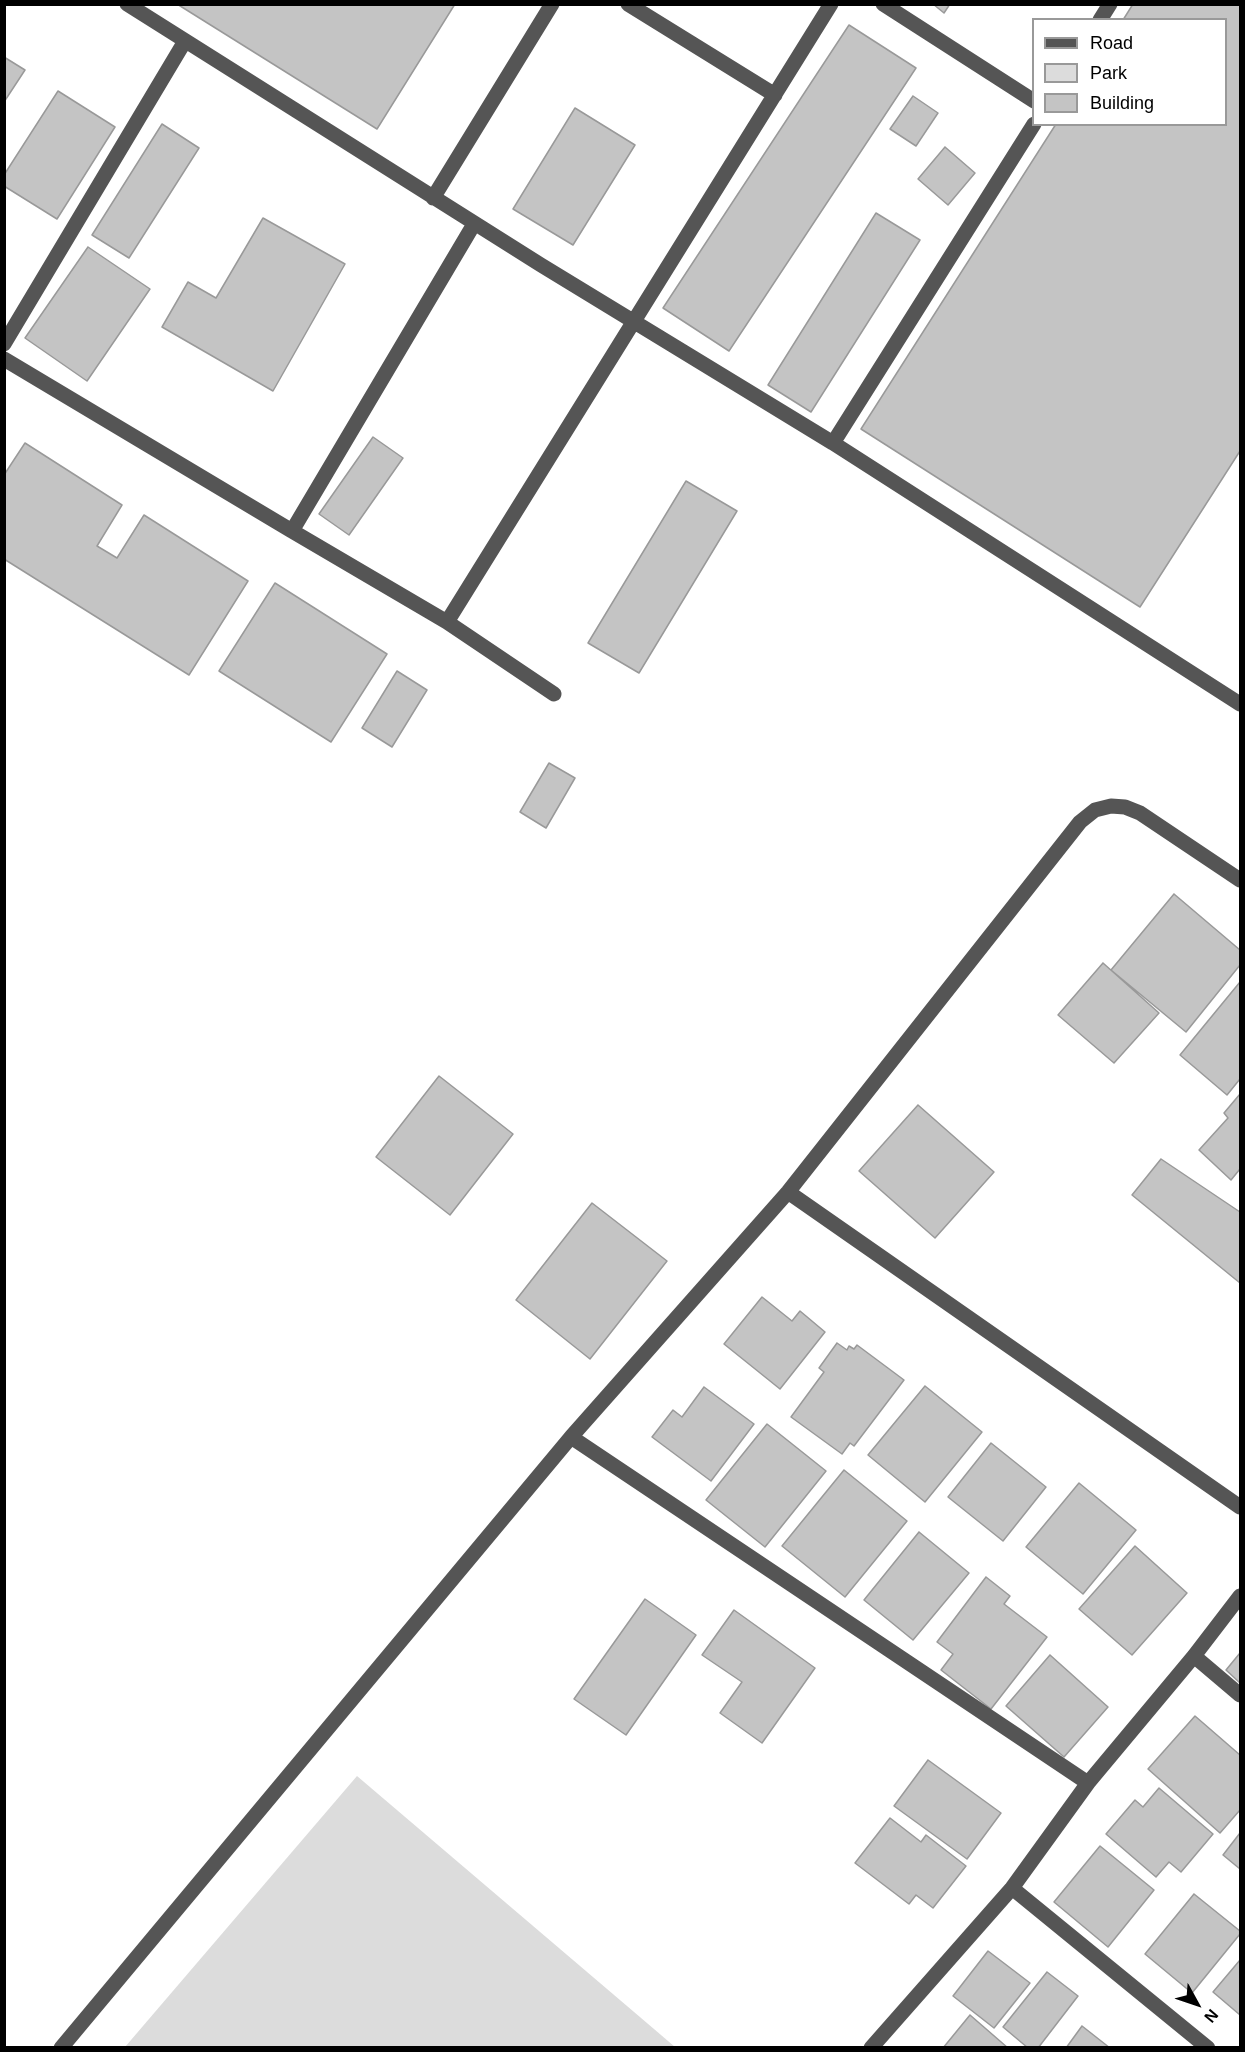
<!DOCTYPE html>
<style>
body{margin:0}
#map{position:relative;width:1245px;height:2052px;overflow:hidden;background:#fff;font-family:Helvetica,sans-serif}
canvas{display:block}
.frame{position:absolute;inset:0;border:6px solid #000;pointer-events:none}
.legend{position:absolute;left:1032px;top:18px;width:195px;height:108px;box-sizing:border-box;background:#fff;border:2px solid #999;margin:0;padding:8px 10px;list-style:none;font-size:18px;color:#000}
.legend li{display:flex;align-items:center;gap:12px;height:30px}
.legend b{width:30px;border:2px solid #999}
.north{position:absolute;left:1167px;top:1974px;width:60px;height:60px;-webkit-text-stroke:4px #fff;paint-order:stroke;rotate:130deg;font-size:16px;font-weight:700;line-height:24px;text-align:center;color:#000}
.north::after{content:'';display:block;margin:auto;width:21px;height:27px;background:#000;clip-path:polygon(50% 0,100% 100%,50% 72%,0 100%)}
</style>
<div id="map">
<canvas width="1245" height="2052"></canvas>
<div class="frame"></div>
<ul class="legend">
<li><b style="height:8px;background:#555"></b>Road</li>
<li><b style="height:16px;background:#dcdcdc"></b>Park</li>
<li><b style="height:16px;background:#c4c4c4"></b>Building</li>
</ul>
<div class="north">N</div>
</div>
<script>
const ctx = document.querySelector('canvas').getContext('2d');
ctx.lineJoin = 'round';
function paint(path, color) {
  ctx.fillStyle = color;
  ctx.fill(path, 'evenodd');
}
function toPath(rows) {
  const path = new Path2D();
  for (const r of rows) {
    path.moveTo(r[0], r[1]);
    for (let i = 2; i < r.length; i += 2) path.lineTo(r[i], r[i + 1]);
  }
  return path;
}
function strokePath(path, color, width, dash) {
  ctx.strokeStyle = color;
  ctx.lineWidth = width;
  ctx.lineCap = dash ? 'butt' : 'round';
  ctx.setLineDash(dash || []);
  ctx.stroke(path);
}
paint(toPath([
 [357,1776,654,2029,675,2047,125,2047]
]), '#dcdcdc');
const building = toPath([
 [177,4,455,4,377,129,177,4],
 [933,4,950,4,944,13,933,4],
 [1133,4,1240,4,1240,451,1140,607,861,429,1056,124,1226,124,1226,20,1123,20,1133,4],
 [849,25,916,68,729,351,663,308,849,25],
 [4,57,25,70,4,102,4,57],
 [58,91,115,127,57,219,4,186,4,175,58,91],
 [913,96,938,113,916,146,890,129,913,96],
 [575,108,635,145,573,245,513,209,575,108],
 [162,124,199,148,129,258,92,235,162,124],
 [945,147,975,173,948,205,918,179,945,147],
 [876,213,920,240,811,412,768,385,876,213],
 [263,218,345,264,273,391,162,327,188,282,216,298,263,218],
 [88,247,150,289,87,381,25,338,88,247],
 [373,437,403,458,349,535,319,514,373,437],
 [25,443,122,505,97,546,117,558,144,515,248,581,189,675,4,559,4,475,25,443],
 [686,481,737,511,639,673,588,643,686,481],
 [275,583,387,654,331,742,219,671,275,583],
 [397,671,427,690,392,747,362,728,397,671],
 [549,763,575,778,546,828,520,812,549,763],
 [1174,894,1240,950,1240,965,1186,1032,1111,970,1174,894],
 [1103,963,1159,1013,1114,1063,1058,1015,1103,963],
 [1240,982,1240,1079,1227,1095,1180,1055,1240,982],
 [439,1076,513,1134,450,1215,376,1157,439,1076],
 [1240,1094,1240,1169,1231,1180,1199,1150,1228,1118,1224,1113,1240,1094],
 [918,1105,994,1172,935,1238,859,1171,918,1105],
 [1161,1159,1240,1212,1240,1283,1132,1195,1161,1159],
 [592,1203,667,1261,590,1359,516,1300,592,1203],
 [762,1297,792,1321,800,1311,825,1332,780,1389,724,1344,762,1297],
 [837,1343,847,1350,849,1346,854,1349,857,1345,904,1380,854,1446,850,1443,842,1454,791,1417,824,1372,819,1368,837,1343],
 [925,1386,982,1432,925,1502,868,1455,925,1386],
 [704,1387,754,1424,711,1481,652,1437,673,1410,682,1417,704,1387],
 [767,1424,826,1471,765,1547,706,1500,767,1424],
 [991,1443,1046,1487,1003,1541,948,1497,991,1443],
 [844,1470,907,1521,845,1597,782,1546,844,1470],
 [1079,1483,1136,1530,1083,1594,1026,1547,1079,1483],
 [919,1532,969,1573,913,1640,864,1600,919,1532],
 [1135,1546,1187,1593,1132,1655,1079,1609,1135,1546],
 [986,1577,1010,1596,1004,1604,1047,1637,991,1709,941,1670,953,1654,937,1642,986,1577],
 [645,1599,696,1635,626,1735,574,1699,645,1599],
 [734,1610,815,1668,762,1743,720,1713,742,1682,702,1655,734,1610],
 [1240,1653,1240,1683,1226,1670,1240,1653],
 [1050,1655,1108,1707,1064,1757,1006,1706,1050,1655],
 [1195,1716,1240,1755,1240,1810,1220,1833,1148,1769,1195,1716],
 [928,1760,1001,1813,967,1859,894,1806,928,1760],
 [1159,1788,1213,1834,1181,1872,1169,1862,1156,1877,1106,1834,1135,1800,1143,1807,1159,1788],
 [890,1818,921,1842,926,1835,966,1866,933,1908,916,1895,909,1904,855,1863,890,1818],
 [1240,1833,1240,1869,1223,1855,1240,1833],
 [1100,1846,1154,1890,1108,1947,1054,1902,1100,1846],
 [1194,1894,1240,1931,1240,1934,1192,1993,1145,1954,1194,1894],
 [988,1951,1030,1983,994,2028,953,1996,988,1951],
 [1240,1960,1240,2015,1213,1992,1240,1960],
 [1047,1972,1078,1996,1038,2048,1028,2048,1003,2027,1047,1972],
 [970,2015,1008,2048,943,2048,970,2015],
 [1082,2026,1110,2048,1066,2048,1082,2026]
]);
paint(building, '#c4c4c4');
strokePath(building, '#999', 1.5);
strokePath(toPath([
 [127,4,541,265,833,443,1240,704],
 [628,4,775,95],
 [883,4,1034,101],
 [1100,20,1110,4],
 [433,198,552,4],
 [474,224,292,531,447,622,831,4],
 [4,344,185,41],
 [4,359,292,531],
 [833,443,1034,124],
 [447,622,554,694],
 [788,1192,1240,1507],
 [571,1437,1088,1783,1012,1888,871,2048],
 [1194,1656,1240,1695],
 [1088,1783,1194,1656,1240,1596],
 [1012,1888,1208,2048],
 [61,2048,571,1437,788,1192,1080,822,1095,810,1111,806,1125,807,1140,813,1240,880]
]), '#555', 15);
</script>
